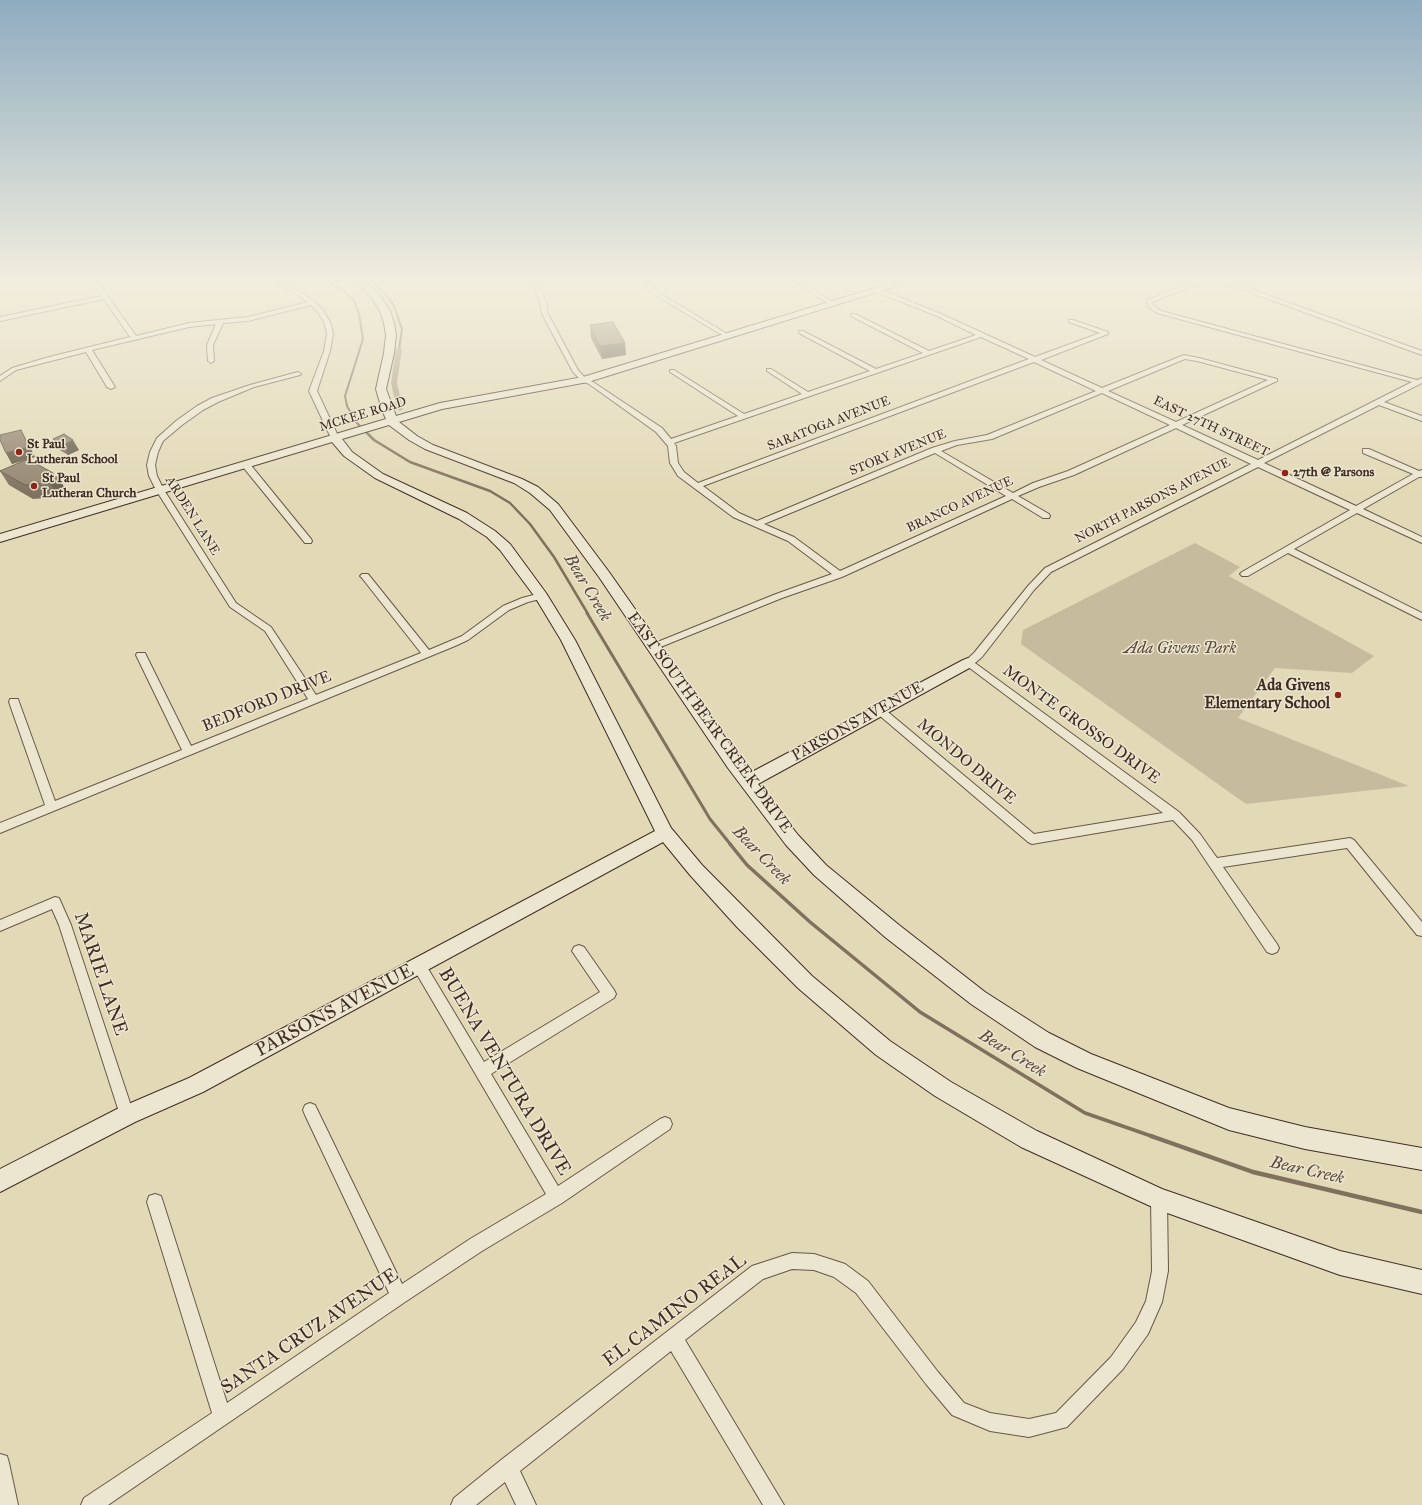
<!DOCTYPE html>
<style>
body{margin:0}
canvas{display:block;background:#e2d9b6}
</style>
<canvas width="1422" height="1505"></canvas>
<script>
const ctx = document.querySelector('canvas').getContext('2d');
ctx.lineJoin = 'round';
function paint(path, color) {
  ctx.fillStyle = color;
  ctx.fill(path, 'evenodd');
}
function toPath(rows) {
  const path = new Path2D();
  for (const r of rows) {
    path.moveTo(r[0], r[1]);
    for (let i = 2; i < r.length; i += 2) path.lineTo(r[i], r[i + 1]);
  }
  return path;
}
function strokePath(path, color, width, dash) {
  ctx.strokeStyle = color;
  ctx.lineWidth = width;
  ctx.lineCap = dash ? 'butt' : 'round';
  ctx.setLineDash(dash || []);
  ctx.stroke(path);
}
function write(font, color, halo, rows, align = 'center') {
  ctx.font = font + ' "IM FELL Great Primer",serif';
  ctx.lineWidth = 3;
  ctx.setLineDash([]);
  ctx.textBaseline = 'middle';
  ctx.strokeStyle = halo;
  ctx.fillStyle = color;
  for (const [text, x, y, turn = 0] of rows) {
    ctx.save();
    ctx.translate(x, y);
    ctx.rotate((+turn || 0) * Math.PI / 180);
    ctx.textAlign = isNaN(turn) ? turn : align;
    if (halo) ctx.strokeText(text, 0, 0);
    ctx.fillText(text, 0, 0);
    ctx.restore();
  }
}
paint(toPath([
 [1195,543,1240,567,1229,576,1374,656,1352,673,1275,668,1238,718,1409,786,1246,804,1021,644,1023,630]
]), '#c6bc9d');
strokePath(toPath([
 [331,284,342,290,353,299,359,314,363,339,345,396,347,406,356,422,364,430],
 [374,284,386,294,394,306,402,329,399,349]
]), '#80715e', 2);
strokePath(toPath([
 [363,429,374,440,410,462,490,491,510,503,530,524,554,557,588,614]
]), '#80715e', 2.5);
strokePath(toPath([
 [587,613,710,819,731,845]
]), '#80715e', 3);
strokePath(toPath([
 [730,844,747,865,810,922,920,1012,1085,1113,1154,1137]
]), '#80715e', 3.5);
strokePath(toPath([
 [1151,1136,1253,1172,1422,1212]
]), '#80715e', 4.5);
paint(toPath([
 [399,347,402,349,397,383,403,409,400,411,397,409,391,383,396,349,399,347]
]), '#ab9f84');
const street = toPath([
 [93,284,99,284,136,336,189,323,248,317,308,302,293,292,277,284,286,284,297,290,315,302,323,310,330,322,333,333,330,351,317,391,339,438,335,440,331,438,309,391,324,351,327,333,324,322,318,312,311,305,248,321,223,323,213,345,214,361,211,363,208,361,207,345,216,324,189,327,92,350,115,387,111,389,107,387,86,352,16,370,0,381,0,376,12,368,49,357,130,337,104,299,0,321,0,317,101,296,93,284],
 [533,284,539,284,546,302,548,314,578,370,586,379,593,382,662,428,671,439,738,416,670,372,670,370,674,370,744,414,802,394,767,371,767,369,771,369,808,392,870,371,799,333,799,331,803,331,876,369,923,353,851,316,851,314,855,314,929,351,976,335,937,316,877,292,876,291,879,289,941,314,1035,357,1100,333,1069,322,1069,320,1073,320,1108,332,1108,334,1041,360,1102,388,1184,355,1199,358,1277,379,1277,381,1182,425,1258,460,1412,382,1157,313,1148,307,1147,300,1188,284,1198,284,1152,302,1153,305,1161,311,1417,380,1422,378,1422,383,1384,402,1422,416,1422,421,1379,405,1264,463,1356,506,1413,474,1363,453,1363,449,1369,449,1419,471,1422,470,1422,477,1419,477,1363,509,1422,537,1422,543,1357,513,1294,549,1422,613,1422,620,1288,553,1248,576,1242,576,1240,574,1242,572,1350,510,1258,467,1051,572,1034,590,982,657,975,663,1179,812,1200,834,1217,858,1350,838,1354,840,1422,922,1422,936,1417,935,1347,848,1223,867,1277,944,1279,948,1277,952,1272,954,1267,952,1192,840,1173,820,1032,844,1028,842,873,710,874,707,878,706,882,707,1034,834,1163,813,963,663,974,653,1028,586,1045,568,1251,464,1176,428,1074,475,1039,487,1018,496,1049,514,1050,516,1049,518,1043,518,1012,499,842,577,782,598,653,650,648,647,650,645,776,594,832,574,788,541,733,517,678,476,670,463,668,446,656,432,589,384,582,381,573,372,542,314,540,302,533,284],
 [981,337,1029,359,698,483,684,472,678,463,676,446,674,443,981,337],
 [1185,359,1197,361,1268,380,1176,422,1108,391,1185,359],
 [1034,362,1096,391,987,435,955,441,932,448,757,521,739,513,703,486,1034,362],
 [1102,393,1170,425,1068,471,1033,483,1013,493,941,451,957,445,992,439,1102,393],
 [935,453,1006,496,840,571,794,537,764,524,935,453],
 [645,284,651,284,656,291,732,337,727,338,652,293,645,284],
 [798,284,806,284,837,305,832,306,798,284],
 [1227,284,1237,284,1422,351,1422,355,1227,284],
 [298,372,301,374,300,375,254,387,218,402,203,410,182,425,163,441,158,452,155,465,157,476,164,490,236,603,271,627,316,695,421,653,362,578,360,576,362,574,368,574,429,650,462,636,503,606,522,598,541,593,546,596,544,598,528,602,509,610,468,640,455,646,0,833,0,823,45,805,9,702,10,699,18,699,19,702,55,801,182,750,136,655,137,653,145,653,146,655,191,746,308,699,265,631,230,607,156,490,149,476,147,465,150,452,157,438,176,421,197,406,212,398,250,385,298,372],
 [243,463,249,463,311,539,312,541,311,543,305,543,243,467,243,463],
 [55,897,59,898,71,925,134,1115,132,1120,127,1122,122,1120,120,1115,59,925,52,909,0,931,0,920,55,897],
 [579,945,584,947,614,990,616,994,614,998,491,1074,558,1186,660,1119,665,1117,670,1119,672,1124,670,1129,562,1203,482,1251,405,1302,108,1505,81,1505,84,1498,212,1413,147,1202,149,1196,155,1194,161,1196,163,1202,227,1403,389,1293,305,1115,303,1110,305,1105,310,1103,315,1105,402,1284,470,1239,546,1194,412,966,414,962,419,960,424,962,484,1062,600,992,572,951,574,947,579,945],
 [1159,1191,1165,1193,1167,1199,1168,1271,1162,1302,1148,1334,1123,1369,1067,1427,1029,1437,990,1431,952,1415,926,1384,856,1293,834,1277,814,1270,792,1269,763,1279,685,1340,784,1505,763,1505,671,1351,520,1471,536,1505,516,1505,505,1482,476,1505,451,1505,454,1498,501,1460,752,1266,792,1253,814,1254,839,1262,845,1264,868,1281,938,1372,964,1403,990,1413,1029,1419,1056,1413,1111,1357,1136,1322,1146,1301,1152,1271,1151,1199,1153,1193,1159,1191],
 [0,1454,7,1456,9,1463,18,1505,0,1505,0,1454]
]);
const secondary = toPath([
 [358,284,368,284,379,294,390,311,394,323,396,335,394,353,386,389,396,416,440,403,583,377,888,284,903,284,588,382,442,409,399,422,417,436,433,445,522,479,538,487,558,504,609,572,750,773,963,660,968,658,973,660,975,663,973,666,758,784,798,835,826,865,899,925,985,992,1049,1033,1091,1054,1229,1108,1305,1127,1422,1148,1422,1170,1305,1149,1229,1130,1077,1068,1035,1047,971,1004,885,937,814,875,786,845,728,768,599,577,550,510,530,493,514,483,425,449,409,440,389,425,342,439,352,452,383,474,467,513,495,531,510,544,546,593,575,640,671,828,702,865,812,976,890,1041,951,1082,1037,1131,1162,1189,1340,1251,1422,1270,1422,1294,1340,1275,1159,1210,1021,1147,935,1096,876,1055,798,988,737,927,690,875,663,842,203,1092,135,1122,0,1192,0,1169,119,1108,189,1078,655,831,561,640,535,597,500,550,487,537,459,519,375,478,344,456,332,442,0,542,0,534,386,419,382,410,376,389,384,353,386,335,384,323,380,311,372,298,358,284]
]);
strokePath(street, '#685848', 2);
strokePath(secondary, '#402d24', 2);
paint(street, '#ece6d0');
paint(secondary, '#ece6d0');
paint(toPath([
 [590,325,626,355,602,359,591,338],
 [21,430,35,457,28,459,53,473,67,493,58,497,33,499,9,485,0,471,28,459,12,464,6,453],
 [53,439,79,450,68,455,58,449]
]), '#7f7360');
paint(toPath([
 [625,343,626,355,602,359,600,346],
 [21,430,35,457,12,464,6,453],
 [73,440,79,450,68,455,63,445],
 [53,473,57,480,60,479,67,493,58,497,50,483,51,474]
]), '#685e4e');
const building = toPath([
 [613,322,625,343,600,346,590,325,613,322],
 [21,430,29,447,6,453,0,440,0,435,21,430],
 [64,434,73,440,63,445,53,439,64,434],
 [28,459,53,473,51,474,60,479,50,483,25,485,0,471,28,459]
]);
paint(building, '#948670');
strokePath(building, '#685e4e', 1);
const sky = ctx.createLinearGradient(0, 0, 0, 495);
sky.addColorStop(0, '#8facc0');
sky.addColorStop(0.57, '#f2eede');
sky.addColorStop(1, '#f2eede00');
ctx.fillStyle = sky;
ctx.fillRect(0, 0, 1422, 495);
for (const [x, y, r, color] of [
 [19,452,4,"#8f2418"],
 [1285,473,4,"#8f2418"],
 [34,486,4,"#8f2418"],
 [1338,695,4,"#8f2418"]
]) {
  const dot = new Path2D();
  dot.arc(x, y, r, 0, 2 * Math.PI);
  ctx.fillStyle = color;
  ctx.fill(dot);
  strokePath(dot, '#ece6d0', 1.5);
}
write('13px', '#402d24', '#ece6d0', [
 ["MCKEE ROAD",363,415,-17],
 ["SARATOGA AVENUE",829,424,-21],
 ["EAST 27TH STREET",1211,427,25],
 ["STORY AVENUE",898,453,-22],
 ["NORTH PARSONS AVENUE",1153,501,-27],
 ["BRANCO AVENUE",960,505,-25],
 ["ARDEN LANE",192,516,58]
]);
write('bold 13px', '#402d24', '#ece6d0', [
 ["St Paul",27,445],
 ["Lutheran School",27,460],
 ["27th @ Parsons",1293,473],
 ["St Paul",42,479],
 ["Lutheran Church",42,494]
], 'left');
write('italic 16px', '#5b4a3c', '#ece6d0', [
 ["Ada Givens Park",1180,649]
]);
write('bold 16px', '#402d24', '#ece6d0', [
 ["Ada Givens",1330,686],
 ["Elementary School",1330,704]
], 'right');
write('16px', '#402d24', '#ece6d0', [
 ["BEDFORD DRIVE",267,702,-22],
 ["PARSONS AVENUE",858,722,-29],
 ["EAST SOUTH BEAR CREEK DRIVE",709,723,54],
 ["MONTE GROSSO DRIVE",1081,725,36],
 ["MONDO DRIVE",966,762,40]
]);
write('italic 17px', '#5b4a3c', '#ece6d0', [
 ["Bear Creek",587,588,59],
 ["Bear Creek",761,856,46],
 ["Bear Creek",1012,1054,32],
 ["Bear Creek",1307,1171,13]
]);
write('19px', '#402d24', '#ece6d0', [
 ["MARIE LANE",100,974,71],
 ["PARSONS AVENUE",335,1011,-28],
 ["BUENA VENTURA DRIVE",504,1072,59],
 ["EL CAMINO REAL",675,1311,-37],
 ["SANTA CRUZ AVENUE",310,1332,-34]
]);
</script>
